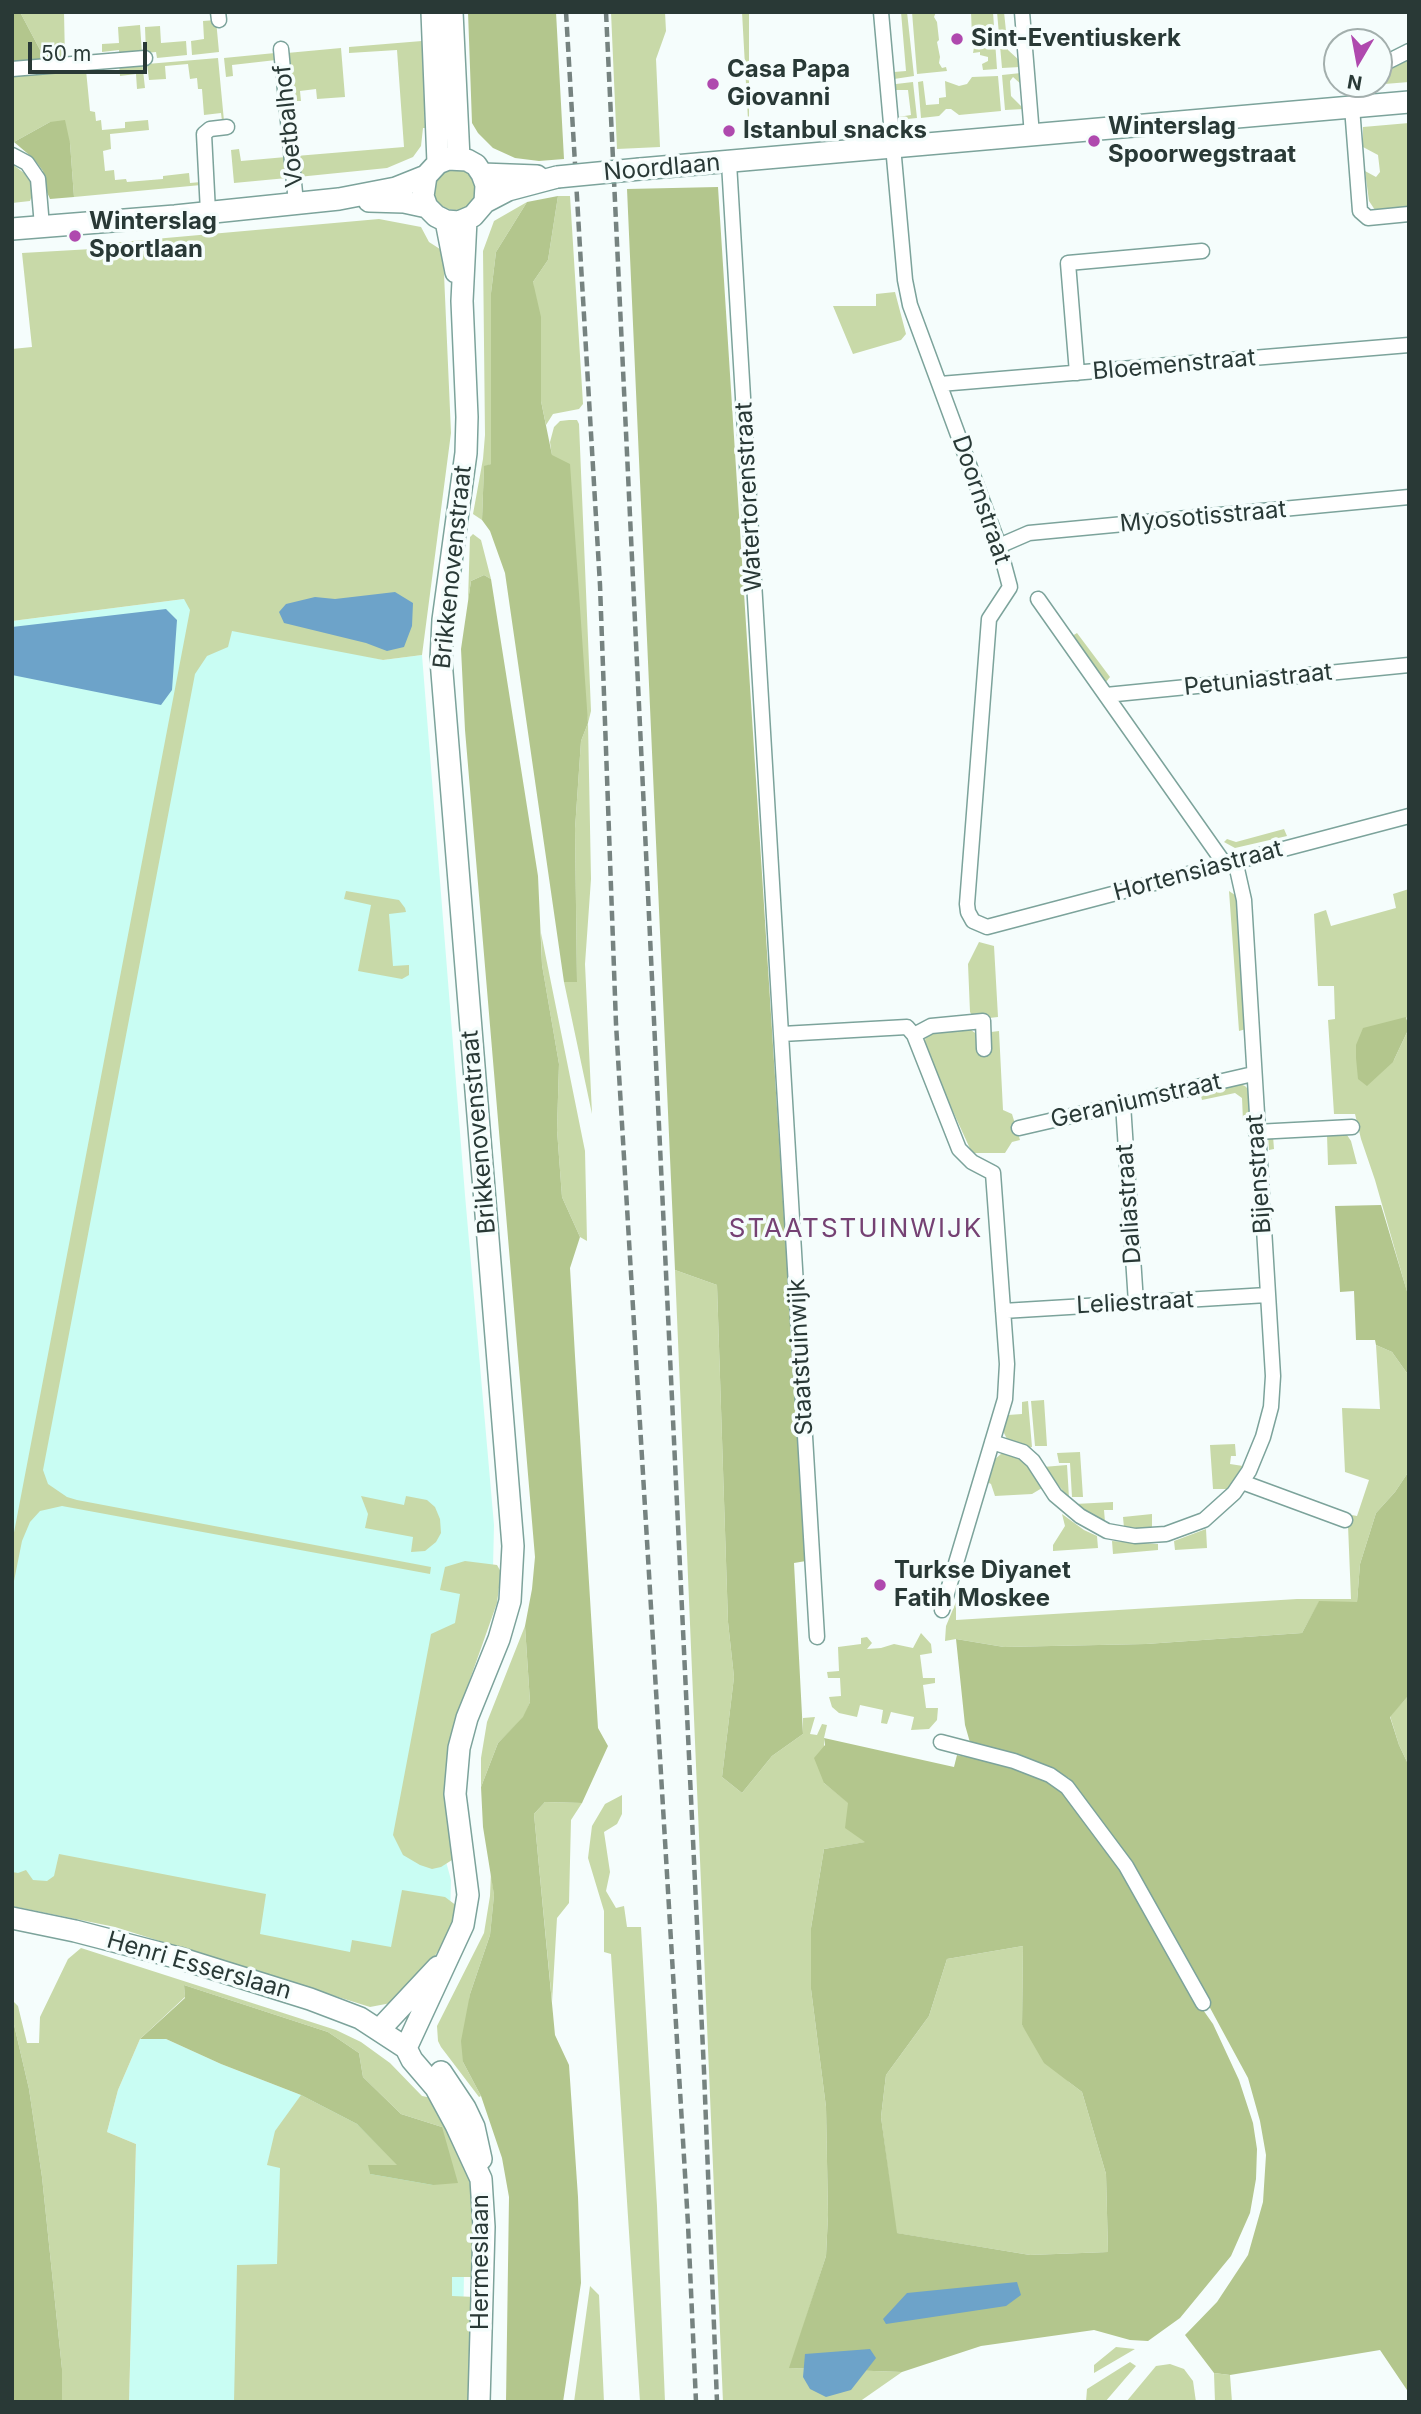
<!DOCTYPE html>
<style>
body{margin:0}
#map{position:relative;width:1421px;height:2414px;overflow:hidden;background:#f5fdfc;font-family:Inter,sans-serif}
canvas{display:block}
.frame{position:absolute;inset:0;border:14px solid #293936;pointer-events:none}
.north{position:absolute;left:1323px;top:28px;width:70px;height:70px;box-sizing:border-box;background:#f5fdfc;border:2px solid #a3afad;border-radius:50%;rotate:190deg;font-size:19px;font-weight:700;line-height:28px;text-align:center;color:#293936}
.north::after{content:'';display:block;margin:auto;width:24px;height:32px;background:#af49ae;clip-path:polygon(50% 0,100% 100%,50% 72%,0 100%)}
.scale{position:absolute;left:28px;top:42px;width:119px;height:32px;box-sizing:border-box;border:4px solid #293936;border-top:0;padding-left:9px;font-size:21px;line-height:24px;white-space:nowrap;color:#293936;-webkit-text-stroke:5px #f5fdfc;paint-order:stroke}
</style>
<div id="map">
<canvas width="1421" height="2414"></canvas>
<div class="frame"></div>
<div class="north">N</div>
<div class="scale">50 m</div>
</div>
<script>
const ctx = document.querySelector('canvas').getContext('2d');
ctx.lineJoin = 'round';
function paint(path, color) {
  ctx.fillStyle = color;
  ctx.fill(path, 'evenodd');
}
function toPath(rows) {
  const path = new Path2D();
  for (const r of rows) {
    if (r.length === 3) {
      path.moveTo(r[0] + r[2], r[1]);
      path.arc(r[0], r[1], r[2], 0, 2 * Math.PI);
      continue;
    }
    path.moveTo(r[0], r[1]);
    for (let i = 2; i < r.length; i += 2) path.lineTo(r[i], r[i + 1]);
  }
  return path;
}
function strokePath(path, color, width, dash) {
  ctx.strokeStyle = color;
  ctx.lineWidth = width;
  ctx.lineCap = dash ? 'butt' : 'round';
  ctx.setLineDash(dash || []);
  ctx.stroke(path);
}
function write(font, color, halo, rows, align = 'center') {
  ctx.font = font + ' Inter,sans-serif';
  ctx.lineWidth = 7;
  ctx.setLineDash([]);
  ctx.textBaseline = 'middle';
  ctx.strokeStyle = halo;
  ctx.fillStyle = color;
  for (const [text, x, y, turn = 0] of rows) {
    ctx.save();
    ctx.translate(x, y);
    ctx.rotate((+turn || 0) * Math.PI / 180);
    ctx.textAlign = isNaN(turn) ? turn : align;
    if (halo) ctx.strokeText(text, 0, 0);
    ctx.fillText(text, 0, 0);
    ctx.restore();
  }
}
paint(toPath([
 [184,599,224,622,383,660,422,655,465,1195,494,1525,492,1612,463,1668,440,1839,451,1880,450,1919,423,1965,12,1896,12,621],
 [140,2039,166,2039,221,2064,301,2095,357,2124,458,2183,465,2207,462,2402,129,2402,136,2144,107,2132,118,2090]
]), '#c9fdf3');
paint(toPath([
 [20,12,64,12,65,60,47,63],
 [611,12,665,12,666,31,656,59,660,147,617,149],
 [742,12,749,12,749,138],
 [901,12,907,12,914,76,894,79,894,72,906,71],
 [912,12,936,12,934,17,937,22,939,40,937,42,940,57,939,63,942,68,946,67,947,71,917,74],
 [971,12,993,12,997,69,983,70,982,64,988,61,988,57,980,55,980,52,973,53,975,42,972,37],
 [997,12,1004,12,1008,50,1020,61,1020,67,1002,68],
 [216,20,219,52,192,55,191,41,204,39,203,21],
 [140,25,142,53,119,56,119,50,102,52,102,44,119,43,118,27],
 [160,26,161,43,186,41,187,55,157,58,156,52,146,53,145,27],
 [422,41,425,128,423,128,421,146,413,157,387,168,298,177,296,156,404,147,397,50,349,53,349,47],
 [341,48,345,97,317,99,316,89,300,91,301,101,292,101,287,53],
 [275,53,276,60,232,65,233,76,226,77,224,58],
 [218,58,224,121,222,121,221,113,204,115,202,89,198,89,197,78,190,79,188,64,165,66,166,79,149,80,147,64],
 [1409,58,1409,82,1360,86,1360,84,1379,84,1379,70],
 [142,61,145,88,137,89,136,74,120,76,119,63],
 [86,70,90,111,95,112,96,121,101,120,102,130,125,128,125,122,148,120,149,130,110,134,111,149,103,151,105,171,114,170,115,180,126,179,127,182,163,179,163,176,189,173,190,183,201,182,201,185,74,197,70,143,50,122,14,142,12,77],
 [1021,73,1022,85,1013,77,1010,81,1011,96,1024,109,1005,110,1002,75],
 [998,76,1001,111,959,115,951,109,946,109,939,116,921,118,918,82,923,81,926,105,939,104,939,98,946,97,945,81,959,86,967,84,972,77],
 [913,82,917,118,898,120,898,117,911,115,908,90,896,90,896,84],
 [1409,123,1409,209,1382,212,1375,210,1369,201,1365,171,1376,177,1380,172,1378,155,1363,147,1363,127],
 [239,149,241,161,286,157,287,178,234,183,231,150],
 [12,164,24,173,31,183,33,193,30,201,12,203],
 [455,188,22],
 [558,196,570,196,583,404,579,409,553,414,546,425,541,401,533,282,548,260],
 [527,202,496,252,491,293,491,464,484,467,482,520,473,514,483,459,485,435,483,251,494,221],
 [379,219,421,227,429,242,443,251,451,433,422,655,383,660,232,631,228,647,207,656,195,674,43,1470,48,1484,67,1497,77,1500,431,1567,430,1574,62,1506,40,1511,30,1522,22,1541,12,1591,12,1543,190,610,184,599,12,621,12,349,32,347,22,253,92,249,121,242],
 [895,292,906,334,901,340,853,354,833,306,876,306,876,294],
 [569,420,577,420,579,424,591,711,588,723,591,879,585,964,592,1114,564,982,577,982,575,829,581,741,588,723,550,442,554,427,560,421],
 [473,534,481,540,491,579,484,575,471,581,468,601,470,537],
 [1077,633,1110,677,1106,682,1072,636],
 [1284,829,1287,836,1235,848,1224,842,1227,839,1236,842],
 [1409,889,1409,1022,1406,1017,1393,1062,1409,1028,1409,1299,1375,1180,1361,1139,1355,1114,1334,1114,1328,1020,1335,1019,1334,986,1318,986,1314,914,1326,910,1331,926,1396,908,1393,894],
 [346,891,399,900,405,908,406,912,389,914,393,966,409,965,409,975,402,979,358,971,371,905,344,899],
 [1229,891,1238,897,1246,1029,1239,1031],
 [541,933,585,1151,587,1241,580,1237,562,1197,557,1130,559,1064,542,965],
 [979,942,994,946,998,1017,989,1018,988,1014,972,1015,970,1012,968,964],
 [971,1030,978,1035,978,1053,991,1053,991,1032,999,1031,1003,1110,1012,1114,1020,1140,1012,1142,1005,1153,972,1153,924,1048,926,1034,930,1032],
 [1238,1083,1245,1086,1249,1090,1252,1120,1243,1121,1242,1098,1235,1093,1202,1100,1200,1092],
 [1327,1134,1347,1135,1351,1141,1357,1164,1328,1165,1327,1135,1273,1136,1274,1149,1269,1150,1268,1135],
 [675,1270,717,1285,728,1622,734,1677,722,1777,742,1793,772,1756,803,1734,803,1718,815,1717,810,1734,817,1735,822,1724,827,1725,824,1738,824,1783,849,1803,866,1842,824,1849,811,1928,811,1989,826,2107,828,2215,826,2256,790,2368,902,2372,859,2402,723,2402],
 [1376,1345,1392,1352,1409,1376,1409,1471,1395,1492,1376,1513,1360,1564,1357,1602,1319,1602,1302,1633,1146,1644,1004,1647,956,1639,945,1641,946,1626,956,1602,956,1620,1297,1599,1351,1599,1348,1525,1350,1525,1346,1514,1357,1516,1369,1480,1345,1472,1342,1408,1380,1409],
 [1044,1400,1047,1446,1035,1446,1031,1401],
 [1028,1401,1032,1447,1028,1448,1008,1441,1003,1431,1008,1415,1022,1414,1022,1402],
 [1235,1444,1236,1456,1231,1456,1230,1464,1243,1466,1241,1472,1230,1489,1213,1489,1210,1445],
 [1080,1452,1083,1497,1072,1497,1070,1463,1059,1463,1057,1453],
 [1002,1453,1011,1454,1026,1462,1042,1488,1032,1494,995,1496,991,1484,987,1482,994,1460],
 [1067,1465,1069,1498,1043,1467],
 [361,1496,404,1505,406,1496,427,1500,435,1507,440,1519,441,1533,436,1542,425,1551,411,1552,413,1537,365,1528,368,1514],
 [1113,1502,1113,1510,1104,1510,1105,1522,1075,1504],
 [1062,1514,1084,1530,1097,1536,1098,1548,1053,1551,1053,1545,1065,1526],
 [1152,1514,1152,1528,1124,1528,1123,1517],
 [1206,1529,1207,1548,1175,1550,1174,1541],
 [1112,1541,1158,1544,1158,1550,1113,1554],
 [465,1561,497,1565,501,1572,497,1603,457,1716,454,1851,452,1860,441,1867,432,1869,420,1865,403,1855,393,1835,431,1634,455,1623,460,1594,440,1590,445,1567],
 [525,1626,530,1702,524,1717,498,1743,481,1787,481,1758,487,1722],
 [921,1633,931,1644,932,1653,920,1655,923,1678,935,1678,935,1683,923,1685,926,1708,938,1708,937,1720,929,1729,911,1730,914,1717,891,1712,887,1724,881,1723,883,1710,860,1705,857,1717,839,1713,832,1707,829,1697,841,1696,840,1678,828,1678,827,1672,839,1671,838,1647,861,1644,861,1638,867,1637,872,1643,867,1649,881,1648,894,1644,913,1648],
 [1409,1695,1409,1766,1399,1745,1390,1716],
 [622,1795,622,1814,617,1824,604,1832,610,1872,606,1891,616,1908,624,1906,627,1927,641,1927,657,2206,665,2402,640,2402,611,1954,604,1952,604,1911,588,1858,592,1826,605,1804],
 [545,1802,582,1803,571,1820,569,1903,557,1918,552,2002,534,1814],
 [59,1854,266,1894,260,1934,350,1952,352,1940,391,1947,402,1890,445,1897,457,1906,446,1939,425,1971,391,2003,370,2007,115,1927,12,1906,12,1872,18,1873,26,1870,33,1880,47,1881,54,1876],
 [491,1872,494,1895,490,1935,470,1994,463,2062,481,2096,479,2097,441,2047,438,2041,437,2026,484,1933,490,1896],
 [1023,1946,1022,2025,1069,2082,1082,2092,1106,2174,1108,2252,1030,2255,896,2233,881,2117,886,2075,929,2016,947,1959],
 [81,1948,336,2030,361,2042,390,2063,422,2096,427,2097,433,2094,451,2125,469,2178,472,2198,473,2277,452,2277,452,2296,475,2297,471,2402,234,2402,237,2265,277,2264,280,2168,267,2165,275,2131,301,2095,357,2124,398,2165,369,2165,370,2174,433,2185,442,2127,401,2114,363,2077,359,2053,328,2032,184,1985,185,1997,140,2039,118,2090,107,2132,136,2144,129,2402,62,2402,62,2369,42,2177,29,2089,12,2016,12,2000,18,2006,27,2043,39,2043,40,2017,68,1959],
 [590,2286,599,2295,604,2402,574,2402],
 [1116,2347,1135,2349,1094,2373,1094,2365],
 [1130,2362,1136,2366,1105,2402,1086,2402,1087,2389],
 [1170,2364,1184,2369,1193,2381,1196,2402,1126,2402,1156,2366],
 [1214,2373,1230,2375,1232,2402,1215,2402]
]), '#c8d9a8');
paint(toPath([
 [12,12,20,12,47,63,12,65],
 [468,12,556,12,564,159,539,161,515,158,493,148,478,133,472,123],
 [65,120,70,143,74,197,50,199,46,190,43,171,34,159,14,142,50,122],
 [718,187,806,1561,794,1563,803,1734,772,1756,742,1793,722,1777,734,1677,728,1622,717,1285,675,1270,627,189],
 [558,196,548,260,533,282,541,317,541,401,552,455,570,464,588,723,581,741,575,829,577,982,564,982,505,573,490,531,482,520,484,466,491,464,491,293,496,252,527,202],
 [484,575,491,579,538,876,542,965,559,1064,557,1130,562,1197,580,1237,570,1268,575,1356,598,1728,608,1746,582,1803,545,1802,534,1814,555,2035,569,2065,578,2197,581,2283,563,2402,506,2402,509,2197,502,2158,481,2096,463,2062,461,2041,470,1994,490,1935,494,1895,483,1827,481,1787,498,1743,523,1717,530,1702,525,1626,532,1589,535,1557,465,730,461,649,471,581],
 [1406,1017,1409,1028,1393,1062,1367,1086,1358,1079,1356,1058,1356,1045,1363,1028],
 [1381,1205,1409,1298,1409,1376,1392,1352,1376,1345,1375,1340,1356,1340,1354,1291,1340,1292,1335,1206],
 [1409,1471,1409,1695,1390,1717,1399,1745,1409,1766,1409,2393,1380,2350,1230,2375,1214,2373,1185,2335,1217,2302,1248,2255,1263,2202,1266,2155,1260,2121,1248,2078,1137,1873,1069,1778,1044,1765,971,1746,965,1725,956,1639,1004,1647,1146,1644,1302,1633,1319,1601,1357,1602,1360,1564,1376,1513,1395,1492],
 [824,1738,954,1767,957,1755,991,1762,1046,1780,1076,1804,1118,1862,1194,1997,1213,2024,1239,2080,1253,2123,1257,2149,1256,2179,1250,2213,1231,2256,1180,2318,1148,2341,1130,2340,1094,2330,981,2346,902,2372,789,2368,826,2256,828,2215,826,2107,811,1989,811,1928,824,1849,865,1842,845,1828,848,1803,824,1783,814,1758,825,1745],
 [1023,1946,1022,2025,1044,2063,1082,2092,1106,2174,1108,2252,1030,2255,897,2233,881,2117,886,2075,929,2016,947,1959],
 [184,1985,328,2032,359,2053,363,2077,401,2114,442,2127,458,2183,433,2185,370,2174,368,2165,397,2165,357,2124,301,2095,221,2064,166,2039,140,2039,185,1998],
 [12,2016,29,2089,42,2177,62,2369,62,2402,12,2402]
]), '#b3c68d');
paint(toPath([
 [395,592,413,603,412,626,404,647,387,651,366,643,284,623,279,612,286,604,315,597,335,599],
 [166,609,177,620,172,690,161,705,12,675,12,627],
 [1017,2282,1021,2295,1006,2306,886,2324,883,2319,907,2293],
 [870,2349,876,2358,851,2390,826,2397,810,2389,803,2377,805,2354]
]), '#6da3c9');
const street = toPath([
 [218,12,219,20],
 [881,12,905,280,910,305,999,546,1010,587,989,619,967,904,968,912,973,921,987,927,1409,816],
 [1022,12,1032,135],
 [281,49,296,203],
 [1379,66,1409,51],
 [12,69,145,58],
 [1352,107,1360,211,1368,218,1409,214],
 [12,155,27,163,38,179,42,226],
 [729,163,817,1637],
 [208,212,204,134,210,129,227,127],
 [1077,373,1068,263,1202,251],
 [940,384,1409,345],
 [999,546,1029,533,1409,497],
 [1038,599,1224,863],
 [1106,695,1409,665],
 [782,1034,907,1027,914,1035,931,1026,983,1021,984,1049],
 [914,1035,959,1149,972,1162,993,1173,1007,1364,1005,1399,942,1610],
 [1123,1104,1136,1303],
 [1019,1128,1253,1074],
 [1256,1132,1352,1127],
 [1003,1311,1267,1295],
 [992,1442,1023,1452,1033,1461,1055,1495,1080,1516,1107,1531,1135,1536,1166,1534,1204,1520,1234,1493,1249,1471,1263,1437,1271,1407,1273,1376,1244,900,1235,860],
 [1242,1482,1345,1520],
 [941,1742,1014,1761,1050,1775,1067,1787,1126,1866,1203,2003]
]);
const secondary = toPath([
 [432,12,438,163],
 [452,12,459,158],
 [640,169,1409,102],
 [482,174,537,176],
 [369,201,404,202,427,207],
 [485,202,486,185,482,174,476,165,467,160,448,159,438,163,426,176,423,196,427,207,436,216,446,221,459,222,473,216,485,202,508,190,557,177],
 [446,221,456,272],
 [12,229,175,216,339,199,396,188,426,176],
 [12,1918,75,1931,179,1958,310,1999,360,2018,406,2048,412,2060,436,2088,456,2125,481,2179,484,2227,479,2402],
 [380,2029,438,1967],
 [406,2048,463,1925,468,1895,455,1794,459,1748,467,1718,499,1639,510,1601,513,1546,441,660,443,620,466,453,467,417,462,301,466,220],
 [441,2072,465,2108,474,2127,481,2159]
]);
strokePath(street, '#7ca39b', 17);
strokePath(secondary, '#7ca39b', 24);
strokePath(street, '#fff', 14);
strokePath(secondary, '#fff', 21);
strokePath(toPath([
 [566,12,600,585,616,1024,688,2224,696,2402],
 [606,12,704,2071,717,2402]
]), '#768380', 4.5, [10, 5]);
const secondaryBridge = toPath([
 [557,177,640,169]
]);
strokePath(secondaryBridge, '#7ca39b', 24, []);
strokePath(secondaryBridge, '#fff', 21);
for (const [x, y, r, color] of [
 [957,39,7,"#af49ae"],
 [713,84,7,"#af49ae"],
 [729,131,7,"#af49ae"],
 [1094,141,7,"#af49ae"],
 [75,236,7,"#af49ae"],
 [880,1585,7,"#af49ae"]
]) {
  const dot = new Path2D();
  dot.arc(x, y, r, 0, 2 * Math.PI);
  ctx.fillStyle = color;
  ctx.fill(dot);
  strokePath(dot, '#f5fdfc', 2.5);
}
write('bold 24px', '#293936', '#f5fdfc', [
 ["Sint-Eventiuskerk",971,39],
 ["Casa Papa",727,70],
 ["Giovanni",727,98],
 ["Winterslag",1108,127],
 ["Spoorwegstraat",1108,155],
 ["Istanbul snacks",743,131],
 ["Winterslag",89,222],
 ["Sportlaan",89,250],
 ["Turkse Diyanet",894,1571],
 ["Fatih Moskee",894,1599]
], 'left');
write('24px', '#293936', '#f5fdfc', [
 ["Voetbalhof",289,126,-96],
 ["Noordlaan",662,168,-5],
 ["Bloemenstraat",1174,365,-5],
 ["Watertorenstraat",749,497,-93],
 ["Doornstraat",981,500,71],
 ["Myosotisstraat",1203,517,-5],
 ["Brikkenovenstraat",453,567,-84],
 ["Petuniastraat",1258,680,-6],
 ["Hortensiastraat",1198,871,-15],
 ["Geraniumstraat",1136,1101,-13],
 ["Brikkenovenstraat",479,1132,-95],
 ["Bijenstraat",1259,1174,-94],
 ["Daliastraat",1129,1204,-94],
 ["Leliestraat",1135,1303,-3],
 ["Staatstuinwijk",801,1357,-93],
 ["Henri Esserslaan",199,1966,16],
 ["Hermeslaan",481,2262,-90]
]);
ctx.letterSpacing = '2px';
write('26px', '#754173', '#f5fdfc', [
 ["STAATSTUINWIJK",856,1229]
]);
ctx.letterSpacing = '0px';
</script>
